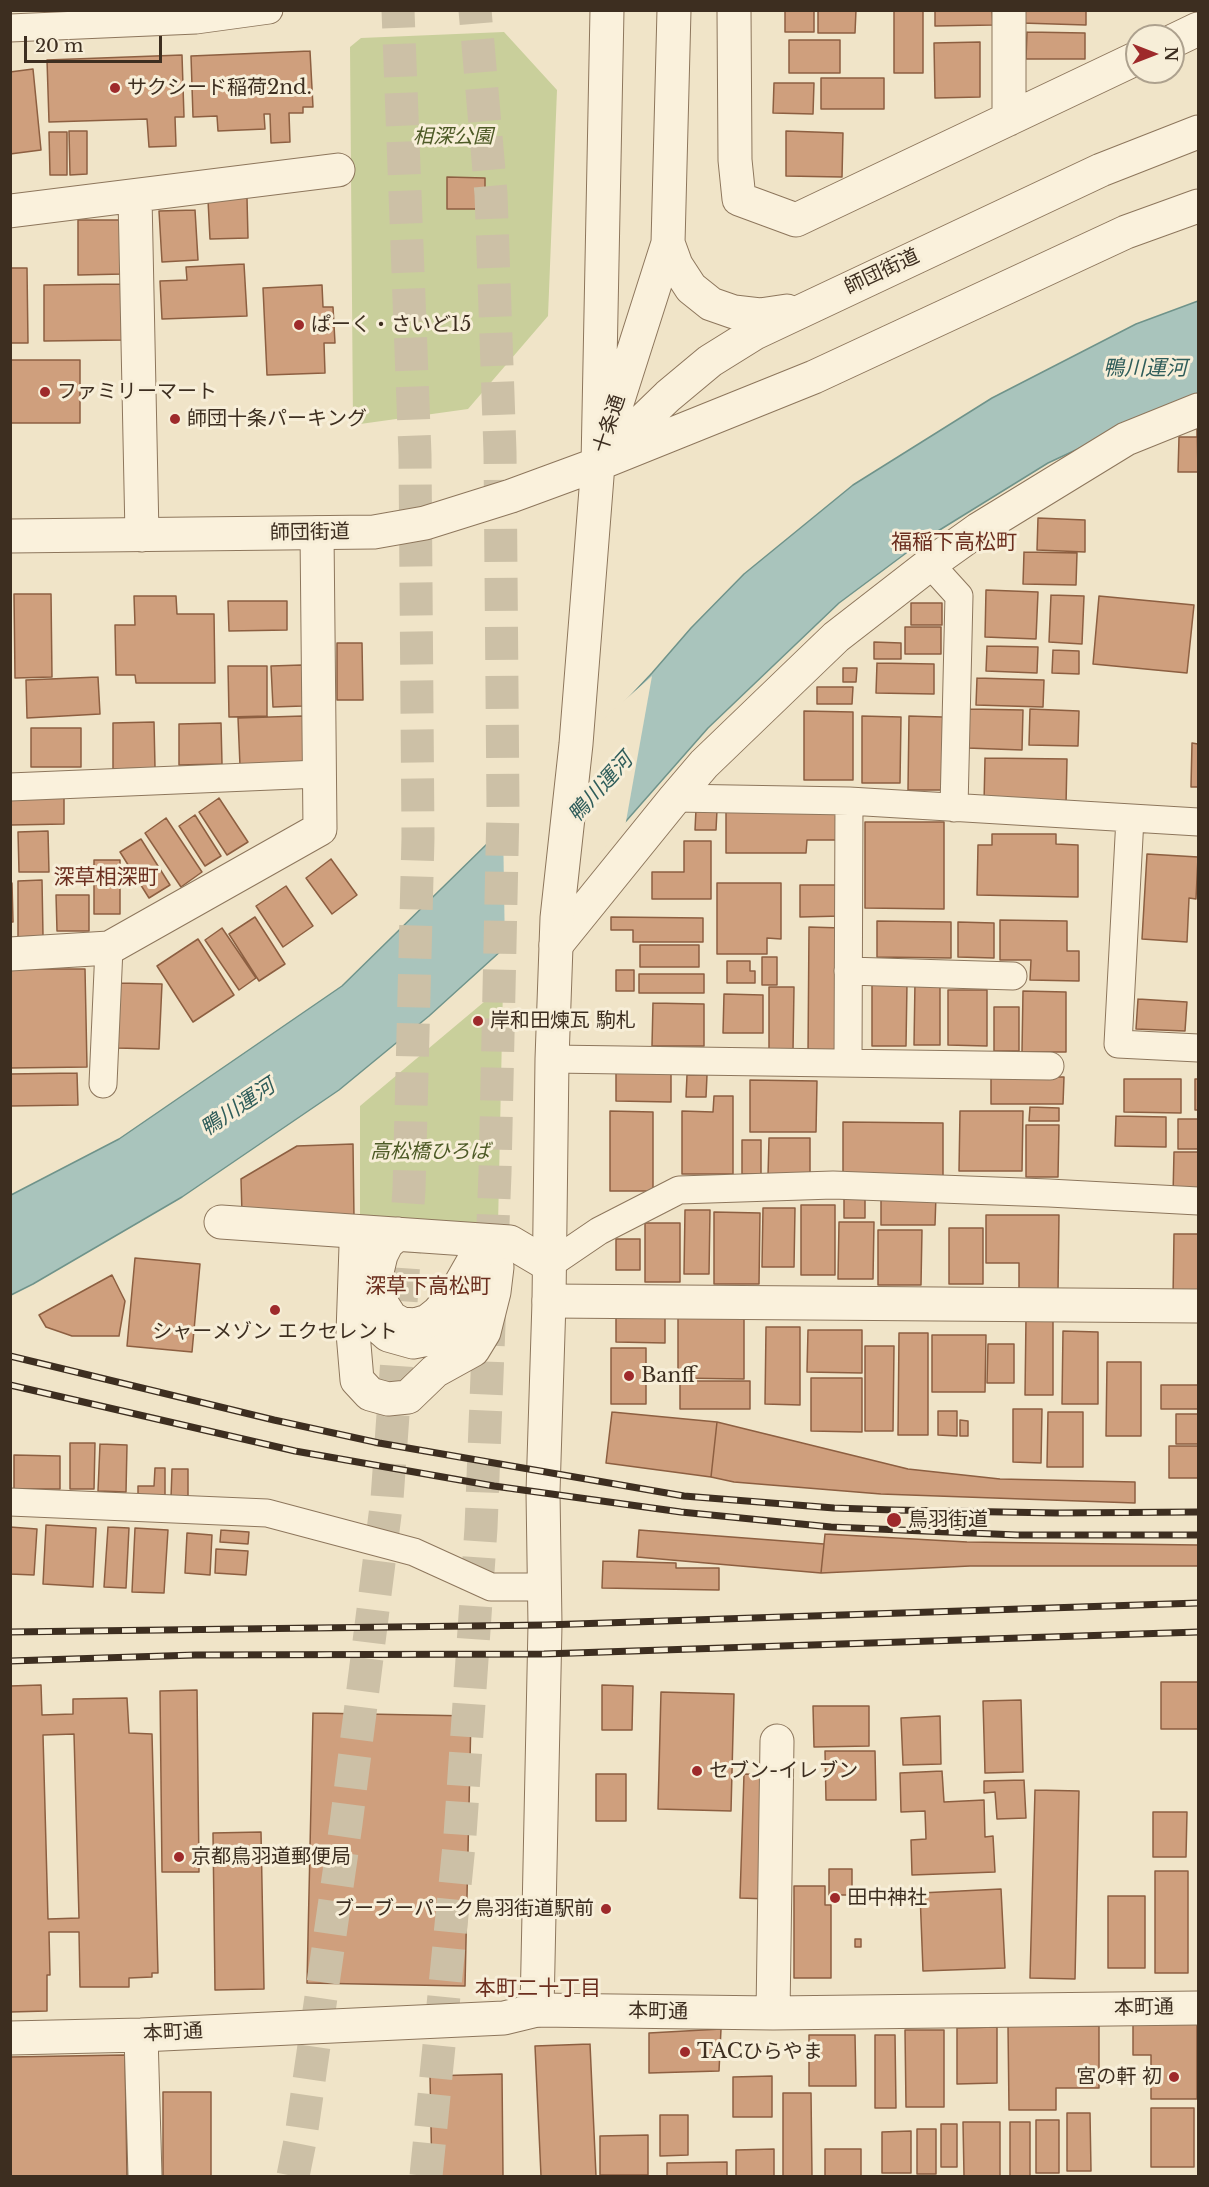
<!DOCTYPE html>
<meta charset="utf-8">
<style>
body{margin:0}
#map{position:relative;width:1209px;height:2187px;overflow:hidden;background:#f0e4c8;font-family:"Libre Baskerville",serif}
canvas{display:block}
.frame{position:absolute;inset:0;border:12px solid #3d2e20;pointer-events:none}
.north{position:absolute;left:1125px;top:24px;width:60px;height:60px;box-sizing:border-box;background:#f7eed8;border:2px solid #ada18e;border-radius:50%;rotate:90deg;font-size:16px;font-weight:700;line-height:24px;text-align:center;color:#3d2e20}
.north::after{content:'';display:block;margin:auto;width:21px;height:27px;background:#9e2a2b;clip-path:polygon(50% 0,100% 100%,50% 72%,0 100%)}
.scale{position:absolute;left:24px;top:36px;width:138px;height:27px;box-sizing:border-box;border:3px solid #3d2e20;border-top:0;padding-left:8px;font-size:18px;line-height:21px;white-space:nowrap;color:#3d2e20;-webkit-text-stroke:4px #f7eed8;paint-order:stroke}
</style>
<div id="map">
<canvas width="1209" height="2187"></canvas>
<div class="frame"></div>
<div class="north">N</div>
<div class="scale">20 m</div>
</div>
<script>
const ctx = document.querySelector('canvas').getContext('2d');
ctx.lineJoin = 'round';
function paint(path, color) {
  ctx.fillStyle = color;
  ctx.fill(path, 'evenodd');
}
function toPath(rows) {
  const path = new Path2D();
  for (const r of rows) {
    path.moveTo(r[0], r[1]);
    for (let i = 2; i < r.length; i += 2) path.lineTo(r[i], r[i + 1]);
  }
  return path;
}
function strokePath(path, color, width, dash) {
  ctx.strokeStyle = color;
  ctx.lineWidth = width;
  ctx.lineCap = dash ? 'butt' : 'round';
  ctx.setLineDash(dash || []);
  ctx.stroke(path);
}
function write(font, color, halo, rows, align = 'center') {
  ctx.font = font + ' "Libre Baskerville","Noto Sans JP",serif';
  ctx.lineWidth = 6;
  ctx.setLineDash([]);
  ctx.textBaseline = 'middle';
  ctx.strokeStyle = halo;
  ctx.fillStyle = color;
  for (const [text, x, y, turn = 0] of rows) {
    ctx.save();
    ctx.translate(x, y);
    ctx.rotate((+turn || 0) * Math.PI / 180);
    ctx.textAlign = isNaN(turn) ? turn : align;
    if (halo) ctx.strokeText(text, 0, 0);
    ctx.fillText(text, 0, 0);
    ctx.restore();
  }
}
paint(toPath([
 [504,32,557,90,548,316,468,409,353,425,350,47,361,38],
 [503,986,498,1226,360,1225,360,1106]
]), '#c9cf9b');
const water = toPath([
 [1198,301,1198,393,1048,463,925,539,839,603,708,728,627,820,513,940,429,1016,339,1090,182,1197,33,1284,11,1295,11,1195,119,1139,342,986,539,793,652,673,691,628,744,574,853,485,992,398,1136,324,1198,301]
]);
paint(water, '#a9c4bc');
strokePath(water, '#6f938a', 1.5);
paint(toPath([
 [652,676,625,827,505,951,503,824,609,714]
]), '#f0e4c8');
const building = toPath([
 [785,10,814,10,814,32,785,32,785,10],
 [818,10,856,10,855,33,818,33,818,10],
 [894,10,923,10,923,73,894,73,894,10],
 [935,10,992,10,993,25,935,26,935,10],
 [1021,10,1086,10,1086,25,1021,23,1021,10],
 [1027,32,1085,33,1085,59,1026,59,1027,32],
 [789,40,840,40,840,73,789,73,789,40],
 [980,42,980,97,935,98,934,43,980,42],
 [310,51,313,107,303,107,303,113,289,113,290,142,271,143,270,114,264,114,265,129,218,131,217,116,193,117,191,56,310,51],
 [182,55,184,117,175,117,176,146,149,147,147,119,49,122,47,60,182,55],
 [33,69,41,150,10,154,10,72,33,69],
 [821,78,884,78,884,109,821,109,821,78],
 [774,83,814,83,813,114,773,113,774,83],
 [69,131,87,131,87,174,70,175,69,131],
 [786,131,843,133,842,177,786,176,786,131],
 [49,132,67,132,67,175,50,175,49,132],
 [447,177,485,178,485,209,447,209,447,177],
 [247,198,248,238,210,239,208,200,247,198],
 [195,210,198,260,162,262,159,211,195,210],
 [78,220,123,220,123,274,78,275,78,220],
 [244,264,247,316,162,319,160,281,187,280,186,267,244,264],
 [10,268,27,268,28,343,10,343,10,268],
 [123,284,124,340,44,341,44,285,123,284],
 [322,285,323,307,333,307,335,343,324,343,325,373,267,375,263,288,322,285],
 [10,360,80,360,80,423,10,423,10,360],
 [1197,421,1198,472,1178,472,1179,437,1197,437,1197,421],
 [1038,518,1085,520,1085,552,1037,550,1038,518],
 [1024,552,1077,553,1076,585,1023,584,1024,552],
 [986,590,1038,592,1036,639,985,637,986,590],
 [14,594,51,594,52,677,15,678,14,594],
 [1051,595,1084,596,1082,644,1049,642,1051,595],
 [134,596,176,596,177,614,214,614,215,683,136,683,135,675,116,675,115,625,135,625,134,596],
 [1099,596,1194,605,1187,673,1093,664,1099,596],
 [228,601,287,601,287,630,229,631,228,601],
 [911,603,942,603,942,625,911,625,911,603],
 [905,627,941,627,941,654,905,654,905,627],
 [874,642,901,643,901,659,874,659,874,642],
 [337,643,362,643,363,700,337,700,337,643],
 [987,646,1038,647,1037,673,986,671,987,646],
 [1053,650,1079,651,1079,674,1052,673,1053,650],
 [877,663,934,664,934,694,876,693,877,663],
 [302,665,303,706,273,707,271,666,302,665],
 [228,666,267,666,267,716,229,717,228,666],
 [843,668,857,668,856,682,843,682,843,668],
 [98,677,100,714,27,718,26,680,98,677],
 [977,678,1044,680,1043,707,976,705,977,678],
 [817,687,853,687,852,704,817,704,817,687],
 [969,709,1023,710,1022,750,967,748,969,709],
 [1030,709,1079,711,1078,746,1029,745,1030,709],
 [804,711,853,712,853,780,804,780,804,711],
 [303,716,304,764,240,766,238,718,303,716],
 [862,716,901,717,900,783,862,783,862,716],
 [909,716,943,717,943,790,908,790,909,716],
 [154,722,155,768,113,769,113,723,154,722],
 [221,723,222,764,179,765,179,724,221,723],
 [31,728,81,728,81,767,31,767,31,728],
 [1192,743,1198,744,1198,787,1191,787,1192,743],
 [985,758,1067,759,1066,805,984,803,985,758],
 [64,797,64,824,11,825,11,798,64,797],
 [219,798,248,842,227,855,199,812,219,798],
 [696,809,717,810,716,830,695,830,696,809],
 [726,810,840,810,840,840,807,840,806,853,726,853,726,810],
 [195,815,221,856,205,866,179,826,195,815],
 [166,818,202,872,181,887,145,833,166,818],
 [865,822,944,822,944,909,865,908,865,822],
 [48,831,49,872,19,872,18,832,48,831],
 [992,834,1056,834,1056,844,1078,845,1078,897,977,895,978,845,992,845,992,834],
 [141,839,170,885,149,898,120,852,141,839],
 [684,841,711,841,711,899,652,899,652,872,684,872,684,841],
 [1147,854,1198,857,1196,899,1189,898,1187,942,1142,939,1147,854],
 [331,859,357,895,332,914,306,878,331,859],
 [94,860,120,860,120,914,94,914,94,860],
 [42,880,43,936,18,937,18,881,42,880],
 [12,883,13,922,10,922,10,884,12,883],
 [717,883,781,883,781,939,767,938,767,954,717,954,717,883],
 [800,885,840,885,841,916,800,917,800,885],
 [286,886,313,926,283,947,256,906,286,886],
 [56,895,89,895,89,931,57,931,56,895],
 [255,917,285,964,259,981,229,934,255,917],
 [611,917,703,918,703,942,633,942,633,930,611,930,611,917],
 [1000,920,1067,921,1067,951,1079,951,1079,981,1030,980,1031,960,1000,960,1000,920],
 [877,921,951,922,951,958,877,957,877,921],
 [958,922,994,923,994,958,958,957,958,922],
 [809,927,842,928,842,1055,808,1055,809,927],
 [222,928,256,978,239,990,205,940,222,928],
 [198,939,234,995,193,1022,157,966,198,939],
 [640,945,699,945,699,967,640,967,640,945],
 [762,957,777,957,777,985,762,985,762,957],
 [727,961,750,961,750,971,755,971,755,983,727,983,727,961],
 [10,969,85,969,87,1067,10,1068,10,969],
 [616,970,634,970,634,991,616,991,616,970],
 [639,974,704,974,704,993,639,993,639,974],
 [915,981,940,981,940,1045,914,1045,915,981],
 [119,983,162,984,159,1049,116,1048,119,983],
 [872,983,907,983,906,1046,872,1046,872,983],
 [769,987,794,987,793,1051,769,1050,769,987],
 [948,990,987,990,987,1046,948,1045,948,990],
 [1023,991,1066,992,1066,1052,1022,1052,1023,991],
 [724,994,763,995,763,1033,723,1033,724,994],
 [1138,999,1187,1002,1185,1031,1136,1029,1138,999],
 [653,1003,704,1004,704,1046,652,1046,653,1003],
 [994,1007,1019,1007,1019,1051,994,1051,994,1007],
 [616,1070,671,1070,671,1102,616,1101,616,1070],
 [77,1073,78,1105,10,1106,10,1074,77,1073],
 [687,1075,707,1075,706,1097,686,1097,687,1075],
 [991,1077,1064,1077,1063,1104,991,1104,991,1077],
 [1124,1079,1181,1079,1181,1113,1124,1112,1124,1079],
 [1195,1079,1198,1079,1198,1110,1195,1110,1195,1079],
 [750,1080,817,1081,816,1132,750,1132,750,1080],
 [714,1096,733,1096,733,1174,682,1174,682,1111,713,1112,714,1096],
 [1030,1107,1059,1108,1059,1121,1029,1121,1030,1107],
 [610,1111,653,1112,653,1191,610,1191,610,1111],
 [960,1111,1023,1111,1022,1171,959,1171,960,1111],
 [1116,1116,1166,1117,1166,1147,1115,1146,1116,1116],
 [1178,1119,1198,1119,1198,1149,1178,1149,1178,1119],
 [843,1122,943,1123,943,1178,843,1178,843,1122],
 [1026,1125,1059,1125,1058,1177,1026,1177,1026,1125],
 [769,1138,810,1138,810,1176,768,1176,769,1138],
 [742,1140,761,1140,761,1174,742,1174,742,1140],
 [353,1144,354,1219,242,1215,241,1179,297,1146,353,1144],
 [1174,1152,1198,1152,1198,1195,1173,1195,1174,1152],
 [844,1193,865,1194,865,1218,844,1218,844,1193],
 [881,1195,936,1195,935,1225,881,1225,881,1195],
 [801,1205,835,1205,835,1275,801,1275,801,1205],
 [763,1208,795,1208,794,1267,762,1267,763,1208],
 [685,1210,710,1210,709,1274,684,1274,685,1210],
 [714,1212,760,1213,759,1284,714,1284,714,1212],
 [986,1215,1059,1215,1058,1291,1019,1291,1019,1263,986,1263,986,1215],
 [839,1222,874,1222,873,1279,838,1279,839,1222],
 [645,1223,680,1223,680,1282,645,1282,645,1223],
 [949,1228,983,1228,983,1284,949,1284,949,1228],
 [878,1230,922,1230,921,1285,878,1285,878,1230],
 [1174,1234,1198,1234,1198,1297,1173,1297,1174,1234],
 [616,1239,640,1239,640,1270,616,1270,616,1239],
 [135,1258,200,1264,192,1352,127,1346,135,1258],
 [112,1275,125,1301,119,1336,72,1336,46,1327,39,1315,112,1275],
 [616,1315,665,1316,665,1343,616,1342,616,1315],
 [678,1315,744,1315,744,1379,678,1378,678,1315],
 [1026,1317,1053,1317,1053,1395,1025,1395,1026,1317],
 [766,1327,800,1327,800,1405,765,1404,766,1327],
 [808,1330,862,1330,862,1373,807,1372,808,1330],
 [1063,1331,1098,1332,1098,1404,1062,1404,1063,1331],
 [899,1333,928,1333,928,1435,898,1435,899,1333],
 [932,1335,986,1335,985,1392,932,1392,932,1335],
 [988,1344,1014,1344,1014,1383,987,1383,988,1344],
 [865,1346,894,1346,893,1431,865,1431,865,1346],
 [611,1348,646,1348,646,1404,611,1404,611,1348],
 [1107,1362,1141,1362,1141,1436,1106,1436,1107,1362],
 [811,1378,862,1378,862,1432,811,1431,811,1378],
 [680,1381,750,1381,750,1409,680,1409,680,1381],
 [1161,1385,1198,1385,1198,1409,1161,1409,1161,1385],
 [1013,1409,1042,1409,1041,1463,1013,1462,1013,1409],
 [938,1411,957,1411,957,1436,938,1435,938,1411],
 [612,1412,717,1422,711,1477,606,1463,612,1412],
 [1048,1412,1083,1412,1083,1467,1047,1467,1048,1412],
 [1176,1414,1198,1414,1198,1444,1176,1444,1176,1414],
 [960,1420,968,1421,968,1436,960,1436,960,1420],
 [717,1422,908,1469,1000,1479,1135,1482,1135,1503,881,1494,734,1482,711,1477,717,1422],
 [70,1443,95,1443,94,1489,70,1489,70,1443],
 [100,1444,127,1445,126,1492,98,1491,100,1444],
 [1169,1446,1198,1446,1198,1478,1169,1478,1169,1446],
 [14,1455,60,1456,60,1489,14,1489,14,1455],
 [155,1468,165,1468,165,1501,138,1501,138,1486,154,1486,155,1468],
 [172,1469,188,1469,188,1498,171,1498,172,1469],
 [46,1525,96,1528,93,1587,43,1584,46,1525],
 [10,1527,37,1529,34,1575,10,1574,10,1527],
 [108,1527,129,1528,126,1588,104,1587,108,1527],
 [135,1528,168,1530,164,1593,132,1592,135,1528],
 [221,1530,249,1532,248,1544,220,1542,221,1530],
 [639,1530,824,1544,821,1573,637,1557,639,1530],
 [187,1533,212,1535,210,1575,185,1573,187,1533],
 [825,1534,967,1542,1198,1545,1198,1566,970,1566,821,1573,825,1534],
 [216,1549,248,1551,246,1575,215,1573,216,1549],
 [603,1561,676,1563,676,1568,719,1568,719,1590,602,1588,603,1561],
 [1161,1682,1198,1682,1198,1729,1161,1729,1161,1682],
 [41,1685,42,1715,73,1714,73,1699,127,1698,129,1733,152,1734,158,1973,152,1973,152,1977,129,1978,129,1987,80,1987,79,1932,49,1932,50,1975,47,1975,47,2011,10,2012,10,1686,41,1685],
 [74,1734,79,1918,48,1919,43,1735,74,1734],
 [602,1685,633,1686,632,1730,602,1730,602,1685],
 [197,1690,199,1872,162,1872,160,1691,197,1690],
 [661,1692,734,1694,731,1811,658,1809,661,1692],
 [1021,1700,1023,1772,985,1773,983,1701,1021,1700],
 [813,1706,869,1706,869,1746,814,1747,813,1706],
 [313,1713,471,1716,465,1986,307,1983,313,1713],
 [940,1716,941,1764,903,1765,901,1718,940,1716],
 [825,1751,875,1751,876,1800,826,1800,825,1751],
 [942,1771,944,1802,984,1800,985,1837,993,1836,995,1872,912,1875,911,1840,926,1839,925,1811,901,1812,900,1773,942,1771],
 [596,1774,626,1774,626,1821,596,1821,596,1774],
 [744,1774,771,1775,768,1899,740,1898,744,1774],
 [1024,1780,1026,1818,997,1819,995,1792,984,1793,984,1781,1024,1780],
 [1035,1790,1079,1791,1075,1979,1030,1978,1035,1790],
 [1153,1812,1187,1812,1186,1857,1153,1857,1153,1812],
 [261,1832,264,1989,215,1990,213,1833,261,1832],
 [829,1869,852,1869,852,1895,829,1895,829,1869],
 [1155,1871,1188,1871,1188,1973,1155,1973,1155,1871],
 [794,1886,825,1886,825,1905,831,1905,831,1978,794,1978,794,1886],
 [1001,1889,1005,1968,923,1971,920,1893,1001,1889],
 [1108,1896,1145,1896,1145,1968,1108,1968,1108,1896],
 [855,1939,861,1939,861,1947,855,1947,855,1939],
 [1133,2024,1197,2024,1197,2099,1151,2099,1151,2055,1133,2055,1133,2024],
 [1008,2026,1099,2026,1099,2088,1056,2088,1056,2110,1009,2110,1008,2026],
 [997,2027,997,2083,957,2084,957,2028,997,2027],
 [721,2029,719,2071,649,2073,649,2033,721,2029],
 [905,2030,944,2030,944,2107,906,2107,905,2030],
 [809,2035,855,2035,856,2086,809,2086,809,2035],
 [875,2035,895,2035,896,2108,875,2108,875,2035],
 [590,2044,596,2176,541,2176,535,2046,590,2044],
 [125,2055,127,2176,10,2176,10,2057,125,2055],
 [502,2074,503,2176,432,2176,430,2076,502,2074],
 [772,2076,772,2117,733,2117,733,2077,772,2076],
 [163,2092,211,2092,211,2176,163,2176,163,2092],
 [783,2093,811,2093,812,2176,783,2176,783,2093],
 [1151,2108,1194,2108,1194,2167,1151,2167,1151,2108],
 [1067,2113,1090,2113,1091,2171,1067,2171,1067,2113],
 [660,2115,688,2115,688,2155,660,2156,660,2115],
 [1036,2120,1059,2120,1059,2173,1036,2173,1036,2120],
 [963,2122,1000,2122,1000,2176,964,2176,963,2122],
 [1010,2122,1030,2122,1030,2176,1010,2176,1010,2122],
 [941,2124,957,2124,957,2167,941,2167,941,2124],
 [917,2129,936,2129,936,2174,917,2174,917,2129],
 [911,2131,911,2173,882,2173,882,2132,911,2131],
 [648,2135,648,2175,600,2175,600,2136,648,2135],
 [774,2149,774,2176,736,2176,736,2150,774,2149],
 [825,2149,861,2149,861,2176,825,2176,825,2149],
 [727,2162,727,2176,667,2176,667,2163,727,2162]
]);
paint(building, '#cf9f7d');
strokePath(building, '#8d5f41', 1.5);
strokePath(toPath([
 [293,2176,301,2136,346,1824,387,1499,409,1190,418,838,415,455,398,10],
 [426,2176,460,1835,481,1528,495,1173,503,808,500,452,491,194,475,10]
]), '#ccc0a6', 33, [33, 16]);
const service = toPath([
 [10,28,196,20,269,10],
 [930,564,959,596,954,808],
 [10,787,319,774],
 [675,798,849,801,1198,822],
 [1130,818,1118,1044,1198,1048],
 [848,971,1013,976],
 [552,1059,1050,1066],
 [848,1062,849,801],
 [103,1084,109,948],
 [549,1265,599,1231,679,1190,833,1185,1049,1193,1198,1201],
 [10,1502,267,1513,414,1552,491,1587,544,1587]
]);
const pedestrian = toPath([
 [356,1246,367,1246,367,1307,371,1320,388,1335,413,1342,443,1336,458,1323,472,1299,483,1266,497,1267,494,1292,484,1332,473,1350,435,1371,408,1397,388,1399,370,1394,357,1380,353,1333,356,1246]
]);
const minor = toPath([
 [734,10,735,160,739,199,796,220,1137,58],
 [1173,41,1198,29],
 [1009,119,1009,10],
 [135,197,142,535],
 [10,211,338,170],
 [556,945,675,798,704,764,836,637,930,564,979,529,1126,439,1198,410],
 [10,954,109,948,320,829,317,533],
 [221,1222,510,1242,549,1265],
 [398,1234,387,1243,381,1255,377,1272,377,1289,382,1304,391,1318,402,1324,415,1325,428,1321,438,1313,456,1292,485,1241],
 [549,1301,1198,1306],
 [773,2013,777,1741],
 [141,2035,145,2176],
 [10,2038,141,2035,504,2018,537,2010,773,2013,1198,2008]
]);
const tertiary = toPath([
 [668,243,676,265,691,288,711,304,734,312,760,315,787,311],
 [609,428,668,243,674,10],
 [610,452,668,396,710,361,755,333,1101,170,1198,132],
 [10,536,374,532,425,523,511,496,598,464,814,377,1126,232,1198,206],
 [537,2010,545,1625,543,1492,549,1301,552,1059,557,918,576,744,598,464,607,10]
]);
strokePath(service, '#8d765c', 29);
strokePath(pedestrian, '#8d765c', 35);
strokePath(minor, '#8d765c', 35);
strokePath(tertiary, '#8d765c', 35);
strokePath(service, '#faf1dc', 27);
strokePath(pedestrian, '#faf1dc', 33);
strokePath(minor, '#faf1dc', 33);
strokePath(tertiary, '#faf1dc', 33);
const rail = toPath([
 [10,1356,274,1420,379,1443,684,1496,834,1508,894,1510,1056,1513,1198,1512],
 [10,1385,295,1451,494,1486,681,1512,831,1527,1017,1535,1198,1535],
 [10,1632,545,1625,1198,1603],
 [10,1661,195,1655,544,1654,1198,1632]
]);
strokePath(rail, '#3d2e20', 7);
strokePath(rail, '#f7eed8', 4.5, [14]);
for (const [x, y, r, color] of [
 [115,88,6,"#9e2a2b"],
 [299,325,6,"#9e2a2b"],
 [45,392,6,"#9e2a2b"],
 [175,419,6,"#9e2a2b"],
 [478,1021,6,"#9e2a2b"],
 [275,1310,6,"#9e2a2b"],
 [629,1376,6,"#9e2a2b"],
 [894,1520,8,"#9e2a2b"],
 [697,1771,6,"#9e2a2b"],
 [179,1857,6,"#9e2a2b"],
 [835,1898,6,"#9e2a2b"],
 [606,1909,6,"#9e2a2b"],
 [685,2052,6,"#9e2a2b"],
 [1174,2077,6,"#9e2a2b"]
]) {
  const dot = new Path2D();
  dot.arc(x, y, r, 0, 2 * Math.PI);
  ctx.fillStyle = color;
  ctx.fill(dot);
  strokePath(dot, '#f7eed8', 2);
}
write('20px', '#3d2e20', '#f7eed8', [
 ["サクシード稲荷2nd.",127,88],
 ["ぱーく・さいど15",311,325],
 ["ファミリーマート",57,392],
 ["師団十条パーキング",187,419],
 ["岸和田煉瓦 駒札",490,1021],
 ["シャーメゾン エクセレント",275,1332,"center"],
 ["Banff",641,1376],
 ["鳥羽街道",908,1520],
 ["セブン-イレブン",709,1771],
 ["京都鳥羽道郵便局",191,1857],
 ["田中神社",847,1898],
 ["ブーブーパーク鳥羽街道駅前",594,1909,"right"],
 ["TACひらやま",697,2052],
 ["宮の軒 初",1162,2077,"right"]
], 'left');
write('italic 20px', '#4d5a26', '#f7eed8', [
 ["相深公園",453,137],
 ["高松橋ひろば",430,1152]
]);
write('20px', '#3d2e20', '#f7eed8', [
 ["師団街道",882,272,-25],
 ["十条通",610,424,-72],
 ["師団街道",310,533,-1],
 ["本町通",1144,2008,-1],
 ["本町通",658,2012,1],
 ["本町通",173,2033,-3]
]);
write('italic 21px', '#2f5d5a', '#f7eed8', [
 ["鴨川運河",1145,369],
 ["鴨川運河",601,788,-48],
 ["鴨川運河",238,1108,-34]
]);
write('21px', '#6b2e1e', '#f7eed8', [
 ["福稲下高松町",954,543],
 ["深草相深町",106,878],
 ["深草下高松町",428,1287],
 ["本町二十丁目",538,1989]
]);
</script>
